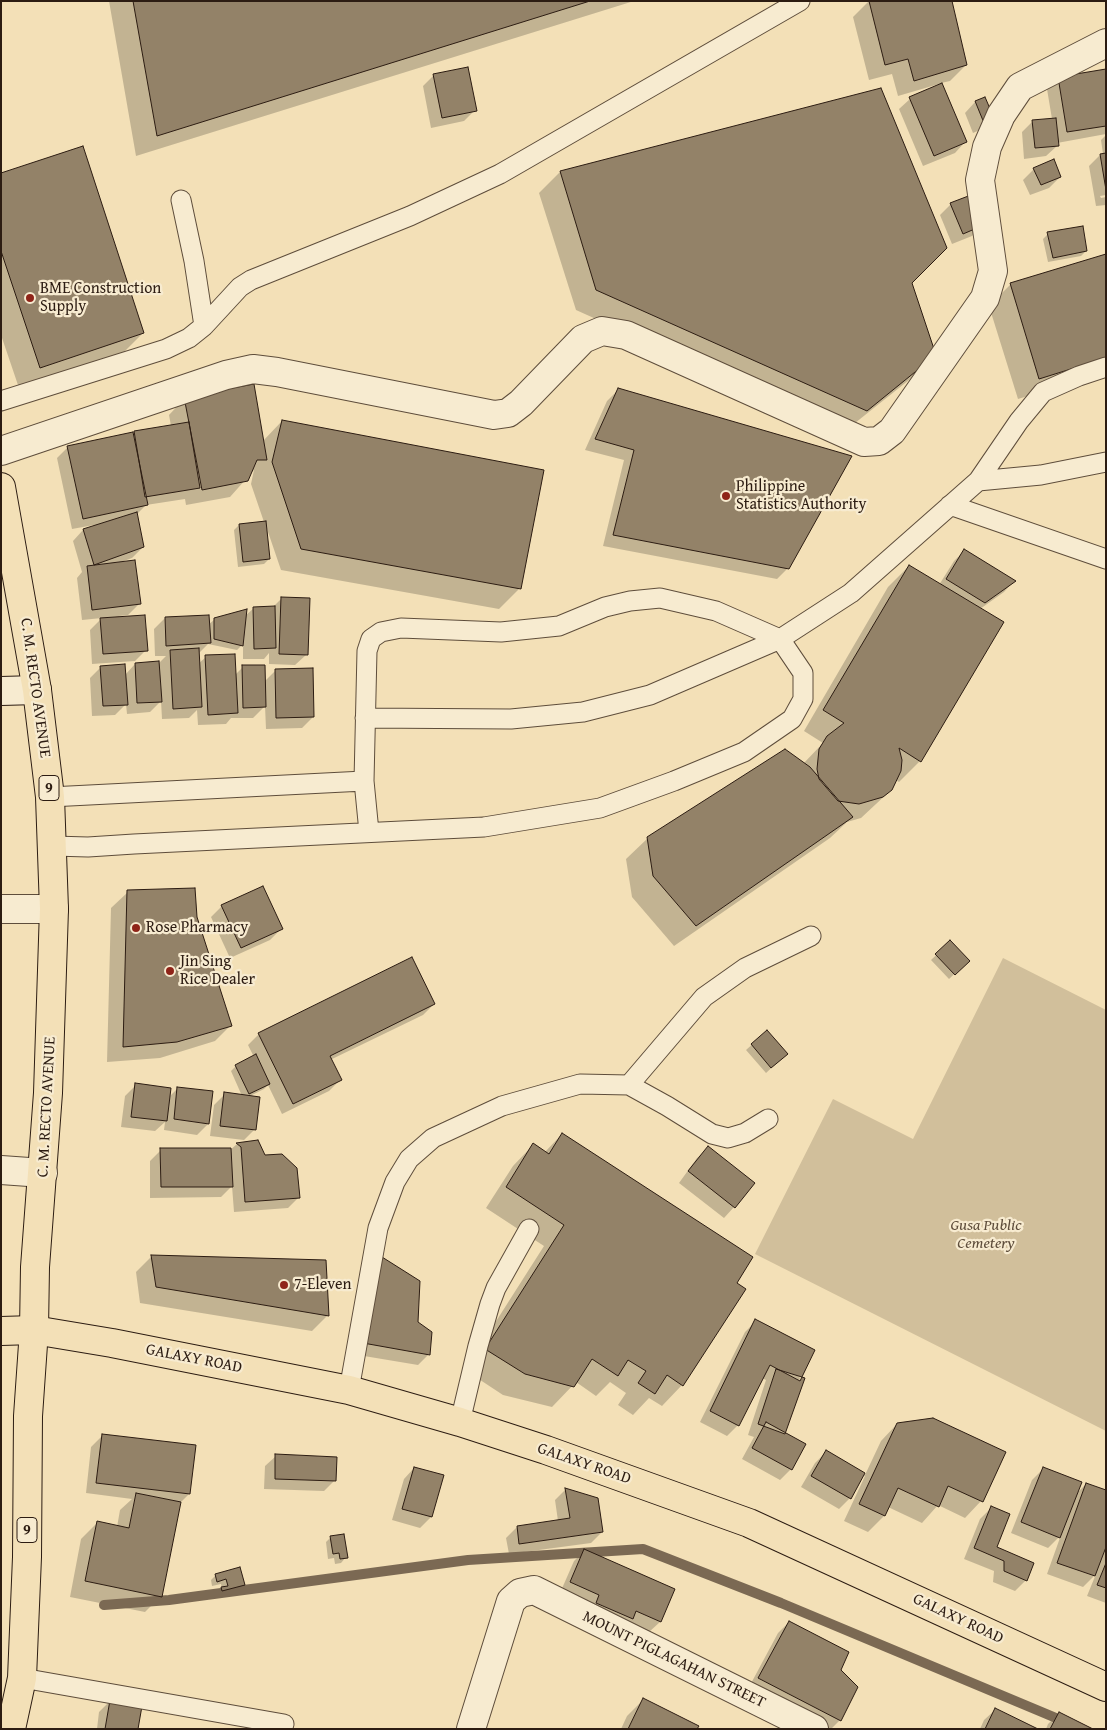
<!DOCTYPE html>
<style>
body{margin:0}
#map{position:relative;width:1107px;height:1730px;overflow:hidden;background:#f3e0b7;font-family:"Gentium Book Plus",serif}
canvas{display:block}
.frame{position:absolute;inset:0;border:2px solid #2c1c12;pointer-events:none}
</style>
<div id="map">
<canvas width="1107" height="1730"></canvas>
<div class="frame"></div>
</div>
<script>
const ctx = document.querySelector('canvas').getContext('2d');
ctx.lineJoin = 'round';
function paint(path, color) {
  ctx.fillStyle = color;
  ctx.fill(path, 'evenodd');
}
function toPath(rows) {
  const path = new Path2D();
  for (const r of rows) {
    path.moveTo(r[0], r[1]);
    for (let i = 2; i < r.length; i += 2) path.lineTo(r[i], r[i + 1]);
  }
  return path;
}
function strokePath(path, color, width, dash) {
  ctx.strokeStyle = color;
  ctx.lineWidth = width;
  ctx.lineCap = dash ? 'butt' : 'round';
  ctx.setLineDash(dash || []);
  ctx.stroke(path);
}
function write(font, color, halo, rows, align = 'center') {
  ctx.font = font + ' "Gentium Book Plus",serif';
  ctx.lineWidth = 4.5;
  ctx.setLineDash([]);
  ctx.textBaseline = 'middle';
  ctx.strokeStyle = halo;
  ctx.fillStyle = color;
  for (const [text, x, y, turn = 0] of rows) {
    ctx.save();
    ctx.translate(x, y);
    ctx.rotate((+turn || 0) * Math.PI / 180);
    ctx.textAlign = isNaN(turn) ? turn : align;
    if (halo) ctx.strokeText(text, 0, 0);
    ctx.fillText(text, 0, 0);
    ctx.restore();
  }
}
paint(toPath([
 [1003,958,1106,1010,1106,1431,755,1254,833,1099,913,1139]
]), '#d1bf9b');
paint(toPath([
 [109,1,634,1,136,156],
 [869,1,951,1,966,65,950,81,941,83,965,142,955,153,923,166,899,109,910,99,940,85,939,84,898,96,892,74,869,80,853,17],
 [1106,70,1106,134,1057,143,1057,146,1046,156,1024,159,1022,132,1033,121,1052,119,1047,89,1058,78],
 [434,75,475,110,464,121,431,128,423,86],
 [984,99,992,118,982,129,973,133,965,113,975,102],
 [1106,135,1106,195,1100,196,1101,198,1106,197,1106,205,1096,206,1089,166,1100,155,1103,154,1101,140],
 [1034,169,1060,177,1049,188,1030,195,1023,180],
 [560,172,911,283,935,354,914,376,845,431,576,310,539,193],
 [1,174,143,333,122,354,19,388,1,335],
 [951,204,983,225,972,236,952,244,940,215],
 [1048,234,1086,251,1081,256,1048,262,1043,239],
 [1106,255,1106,372,1018,399,989,306,1010,285],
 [618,390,788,568,777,579,603,546,624,460,585,450,607,401],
 [185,398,263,441,282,421,520,588,499,609,281,570,267,529,269,559,264,564,238,567,234,530,239,525,264,522,251,484,254,470,230,497,186,505,185,499,146,505,136,515,143,547,132,558,121,562,139,604,128,615,119,616,146,650,135,661,92,664,90,630,102,618,82,620,77,578,82,572,73,541,83,530,94,526,94,525,72,529,57,458,68,447,171,426,169,415],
 [965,550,1014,581,1004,592,980,609,920,761,899,782,896,780,891,790,861,818,847,822,830,838,674,946,632,897,626,859,648,838,803,764,823,743,804,731,888,587,909,566,939,585,954,561],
 [282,598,306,655,295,665,269,664,269,653,264,659,243,659,243,644,237,650,208,644,198,654,198,664,206,657,235,675,243,667,264,682,276,670,313,717,302,728,266,729,265,706,253,718,231,718,226,724,198,725,197,710,189,718,162,719,161,701,150,712,127,714,126,704,115,715,92,716,90,678,101,667,125,675,135,664,159,663,166,656,155,656,154,629,165,618,208,625,215,619,245,616,254,608,272,608],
 [128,892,196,917,231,1025,215,1041,160,1058,107,1062,111,908],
 [222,906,281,929,270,940,230,958,211,917],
 [950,942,968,961,949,979,931,960],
 [434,1004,423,1015,330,1060,340,1080,329,1091,282,1114,268,1085,264,1089,248,1097,254,1130,244,1140,210,1136,214,1105,225,1094,242,1096,231,1071,236,1066,254,1057,248,1045,259,1034],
 [767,1031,781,1059,766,1073,746,1050],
 [136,1085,169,1097,178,1088,208,1124,197,1135,164,1130,165,1122,155,1131,121,1127,125,1096],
 [562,1134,735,1283,682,1385,662,1406,649,1398,633,1415,618,1405,626,1393,610,1382,596,1396,576,1382,552,1407,503,1395,465,1370,544,1246,486,1208,513,1166,533,1145,545,1152],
 [257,1141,264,1156,299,1197,288,1208,234,1212,232,1186,221,1197,150,1198,150,1161,161,1150,229,1151,237,1144],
 [708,1148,734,1207,724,1218,679,1183,697,1158],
 [152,1256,328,1315,312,1331,140,1303,136,1272],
 [371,1269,417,1323,429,1354,418,1365,352,1354],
 [756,1321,800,1378,784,1434,804,1445,791,1469,780,1480,742,1459,754,1437,748,1435,766,1380,762,1378,738,1425,727,1436,700,1422,745,1332],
 [897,1424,1004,1453,981,1501,965,1518,938,1505,922,1523,888,1507,884,1516,868,1532,844,1521,865,1476,863,1475,850,1498,839,1509,801,1487,815,1463,826,1452,865,1475,881,1441],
 [102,1436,189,1494,180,1503,161,1596,145,1612,70,1597,81,1539,97,1523,117,1527,120,1510,132,1499,86,1493,91,1447],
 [276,1456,335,1480,324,1491,264,1489,265,1466],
 [414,1468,443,1476,431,1517,420,1528,392,1520,404,1479],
 [1043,1469,1075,1495,1086,1484,1104,1547,1106,1548,1106,1603,1087,1596,1096,1574,1083,1587,1047,1574,1061,1535,1048,1548,1011,1533,1032,1480],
 [566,1489,602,1532,591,1543,509,1554,506,1538,517,1527,558,1521,555,1500],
 [991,1508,995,1548,1033,1564,1026,1580,1015,1591,993,1582,994,1571,964,1559,980,1519],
 [331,1537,346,1557,341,1563,335,1564,334,1558,328,1559,326,1542],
 [585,1550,673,1590,660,1622,649,1632,560,1593,574,1561],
 [216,1575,243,1585,238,1590,217,1596,217,1593,222,1588,221,1584,212,1586,211,1580],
 [789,1622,840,1671,840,1720,831,1729,826,1729,748,1689,778,1633],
 [643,1700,696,1729,621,1729,627,1716],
 [110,1701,137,1729,97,1729,99,1712],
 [995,1710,1035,1729,980,1729,984,1720],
 [1059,1713,1091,1729,1046,1729,1048,1724]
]), '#0003');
strokePath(toPath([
 [104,1605,169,1600,468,1560,643,1549,781,1603,1068,1723]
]), '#7b6953', 10);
const building = toPath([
 [133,1,590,1,157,136,133,1],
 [869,1,952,1,967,65,914,81,908,59,885,65,869,1],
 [468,67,477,111,442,118,433,74,468,67],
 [1106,69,1106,126,1067,132,1058,77,1106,69],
 [942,83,967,142,934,156,909,97,942,83],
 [881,88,947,248,912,283,936,355,867,411,596,290,560,171,881,88],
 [985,97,994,118,984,123,975,101,985,97],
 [1056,118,1059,146,1035,148,1032,120,1056,118],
 [83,146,144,333,40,368,1,251,1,173,83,146],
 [1106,153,1106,190,1100,154,1106,153],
 [1054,159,1061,177,1041,185,1033,168,1054,159],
 [971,195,984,225,963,234,950,203,971,195],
 [1083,226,1087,251,1053,258,1047,232,1083,226],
 [1106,254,1106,358,1039,379,1010,283,1106,254],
 [254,384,267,460,257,460,248,481,202,490,184,397,254,384],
 [618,388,852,456,789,569,613,535,634,450,595,439,618,388],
 [282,420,544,470,521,589,301,549,272,462,282,420],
 [189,422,200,488,145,497,134,431,189,422],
 [133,432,148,505,83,519,67,446,133,432],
 [137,512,144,547,94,565,83,529,137,512],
 [266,521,270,559,243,562,239,524,266,521],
 [964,549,1016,581,985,603,946,579,964,549],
 [135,560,141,604,92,610,87,566,135,560],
 [909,565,1004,622,921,762,899,748,902,760,901,771,892,790,883,797,859,804,838,801,819,779,817,769,819,749,827,736,844,723,823,710,909,565],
 [281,597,310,598,308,655,279,654,281,597],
 [275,606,276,648,254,649,253,607,275,606],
 [247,609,243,646,214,639,214,618,247,609],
 [145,615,148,651,103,654,100,618,145,615],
 [209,615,211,643,166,646,165,617,209,615],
 [199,648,202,707,173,709,170,650,199,648],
 [235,654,238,713,208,715,205,655,235,654],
 [159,661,162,702,137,703,135,663,159,661],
 [125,664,128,705,103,706,100,666,125,664],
 [242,665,265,665,266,707,243,708,242,665],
 [313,668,314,717,276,718,275,669,313,668],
 [785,749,810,767,853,817,696,926,653,876,647,837,785,749],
 [263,886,283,929,241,948,221,905,263,886],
 [195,888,197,917,232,1026,177,1042,123,1047,127,890,195,888],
 [950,940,970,961,955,975,935,954,950,940],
 [412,957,435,1004,330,1056,342,1080,293,1104,258,1033,412,957],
 [767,1030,788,1054,771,1068,751,1044,767,1030],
 [256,1054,270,1084,249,1094,235,1065,256,1054],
 [135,1083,171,1088,167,1121,131,1117,135,1083],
 [177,1087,213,1091,209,1124,174,1119,177,1087],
 [224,1092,260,1097,256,1130,220,1126,224,1092],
 [562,1133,753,1257,737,1283,746,1289,683,1386,667,1375,655,1394,638,1383,646,1371,628,1360,618,1376,592,1359,574,1387,525,1374,485,1349,564,1225,506,1187,533,1143,549,1154,562,1133],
 [258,1140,265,1155,282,1154,297,1168,300,1198,245,1202,241,1147,236,1143,258,1140],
 [708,1146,755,1183,735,1208,688,1171,708,1146],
 [160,1148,231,1148,233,1187,161,1187,160,1148],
 [151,1255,326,1260,329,1316,156,1287,151,1255],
 [382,1257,420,1281,418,1322,432,1332,430,1355,363,1343,382,1257],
 [755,1319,815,1350,800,1381,770,1365,739,1426,710,1411,755,1319],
 [776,1369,805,1378,785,1434,758,1424,776,1369],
 [933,1418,1006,1452,983,1502,948,1486,939,1507,898,1488,885,1516,859,1504,897,1423,933,1418],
 [766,1422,806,1444,792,1470,752,1448,766,1422],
 [102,1434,196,1445,190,1494,96,1483,102,1434],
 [826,1450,865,1473,851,1499,811,1476,826,1450],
 [275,1454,337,1457,336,1481,275,1479,275,1454],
 [414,1467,444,1475,432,1517,402,1509,414,1467],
 [1043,1467,1082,1482,1060,1538,1021,1522,1043,1467],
 [1086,1483,1106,1490,1106,1547,1095,1576,1057,1563,1086,1483],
 [565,1488,598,1498,603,1532,519,1544,517,1526,570,1518,565,1488],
 [136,1493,181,1502,162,1597,85,1581,97,1521,129,1528,136,1493],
 [991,1506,1010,1514,997,1547,1034,1563,1027,1581,1004,1571,1004,1561,974,1548,991,1506],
 [344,1534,348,1558,340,1559,339,1553,333,1554,330,1536,344,1534],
 [584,1549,675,1589,661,1622,636,1611,633,1619,596,1603,599,1595,570,1582,584,1549],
 [1106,1563,1106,1588,1097,1585,1106,1563],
 [240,1567,245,1585,222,1591,221,1587,228,1586,226,1579,217,1582,215,1574,240,1567],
 [789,1621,849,1652,841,1670,858,1687,841,1721,758,1678,789,1621],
 [643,1698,699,1726,697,1729,628,1729,643,1698],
 [110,1700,142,1706,138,1729,105,1729,110,1700],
 [995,1708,1038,1729,985,1729,995,1708],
 [1059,1712,1093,1729,1050,1729,1059,1712]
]);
paint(building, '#938268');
strokePath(building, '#2c1c12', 1);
const lane = toPath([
 [181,200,194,261,204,326],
 [1,401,166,349,189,338,204,326,240,287,251,280,410,216,500,174,800,1],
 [978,481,1041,475,1106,462],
 [950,505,1106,559],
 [365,718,511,719,583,712,650,695,780,639,851,593,978,481,1019,421,1043,392,1079,376,1106,367],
 [50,797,364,781],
 [53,846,88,847,134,844,484,827,600,808,674,781,744,752,792,719,803,699,803,673,780,639,716,611,660,598,630,601,605,607,559,626,501,632,401,628,381,632,371,639,367,651,364,781,369,832],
 [629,1085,704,997,745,968,811,936],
 [349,1390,378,1228,395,1182,409,1159,433,1138,502,1106,580,1084,629,1085,667,1106,712,1134,728,1138,745,1133,768,1119],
 [460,1422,478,1346,490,1304,496,1288,529,1229],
 [22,1678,284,1724]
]);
const street = toPath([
 [1,451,226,375,253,369,277,372,494,415,508,413,521,403,583,339,602,331,626,335,864,442,879,441,892,431,985,298,993,271,980,180,987,147,1001,115,1020,87,1106,43],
 [1,909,54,909],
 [1,1170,43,1173],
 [471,1729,511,1601,520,1593,534,1590,814,1729]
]);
const secondary = toPath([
 [1,691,37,690]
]);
const primary = toPath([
 [1,1331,34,1330,112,1343,349,1390,460,1422,546,1450,749,1523,1106,1687]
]);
const highway = toPath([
 [1,487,37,690,50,797,54,909,48,1093,35,1267,34,1330,28,1416,27,1557,22,1678,11,1729]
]);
strokePath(lane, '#5e4d3b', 21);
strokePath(street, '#5e4d3b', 30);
strokePath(secondary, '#2c1c12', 30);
strokePath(primary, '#2c1c12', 30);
strokePath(highway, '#2c1c12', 30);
strokePath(lane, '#f7ebd0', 19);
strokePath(street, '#f7ebd0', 28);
strokePath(secondary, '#f7ebd0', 28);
strokePath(primary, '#f3e0b7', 28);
strokePath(highway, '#f3e0b7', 28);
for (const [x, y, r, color] of [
 [30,298,5,"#8f2418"],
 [726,496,5,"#8f2418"],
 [136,928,5,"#8f2418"],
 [170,971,5,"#8f2418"],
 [284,1285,5,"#8f2418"]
]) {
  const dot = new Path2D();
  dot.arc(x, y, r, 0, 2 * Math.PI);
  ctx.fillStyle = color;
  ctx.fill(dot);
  strokePath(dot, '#f7ebd0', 2);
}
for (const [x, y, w] of [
 [49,788,20],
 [27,1530,20]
]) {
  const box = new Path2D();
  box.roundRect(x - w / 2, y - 12.5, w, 25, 4);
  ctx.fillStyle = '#f7ebd0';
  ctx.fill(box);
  strokePath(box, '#2c1c12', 1);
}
write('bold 15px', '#2c1c12', null, [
 ["9",49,788],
 ["9",27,1530]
]);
write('16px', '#2c1c12', '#f7ebd0', [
 ["BME Construction",40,289],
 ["Supply",40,307],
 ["Philippine",736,487],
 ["Statistics Authority",736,505],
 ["Rose Pharmacy",146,928],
 ["Jin Sing",180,962],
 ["Rice Dealer",180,980],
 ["7-Eleven",294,1285]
], 'left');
write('16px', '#2c1c12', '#f7ebd0', [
 ["C. M. RECTO AVENUE",35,688,82],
 ["C. M. RECTO AVENUE",47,1107,-87],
 ["GALAXY ROAD",194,1359,11],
 ["GALAXY ROAD",584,1464,19],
 ["GALAXY ROAD",958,1619,25],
 ["MOUNT PIGLAGAHAN STREET",674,1660,26]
]);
write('italic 16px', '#5e4d3b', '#f7ebd0', [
 ["Gusa Public",986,1226],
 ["Cemetery",986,1244]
]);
</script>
